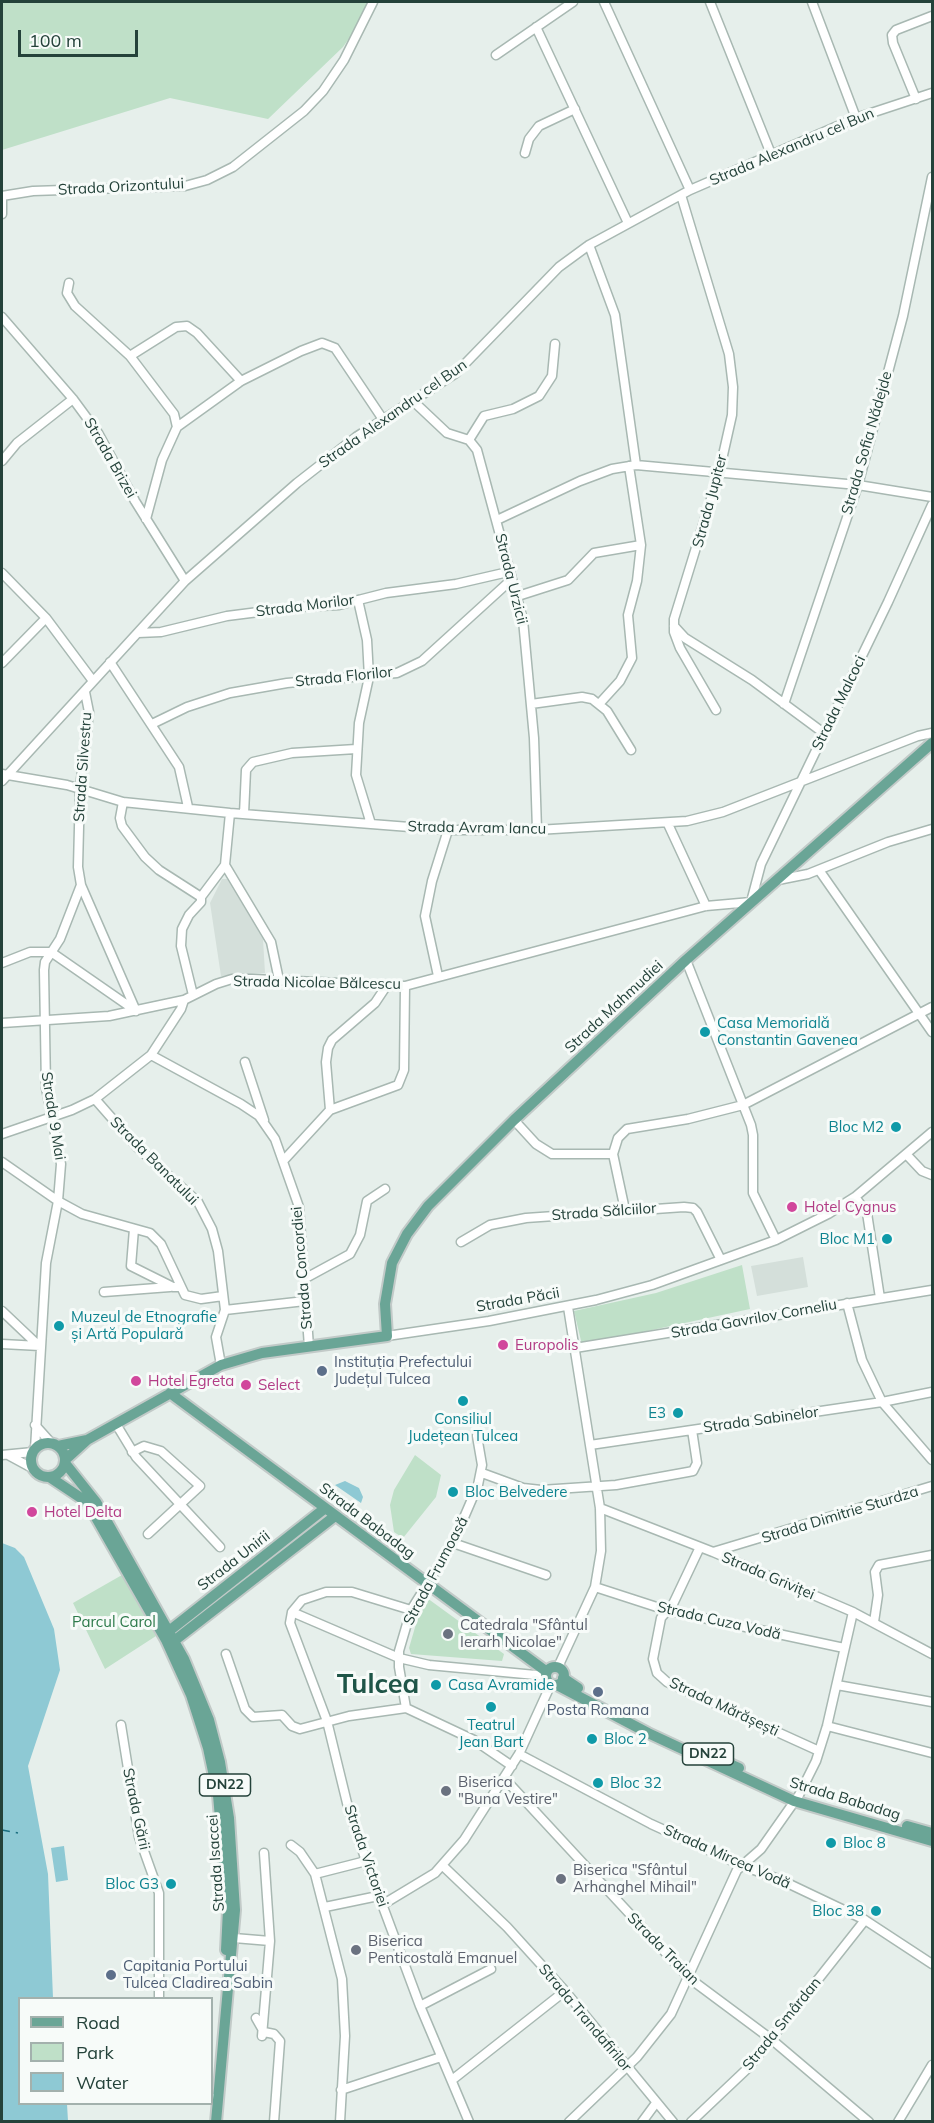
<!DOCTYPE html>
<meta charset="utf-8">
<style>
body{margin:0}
#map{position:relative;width:934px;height:2123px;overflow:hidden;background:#e6efeb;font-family:Mulish,sans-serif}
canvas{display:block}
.frame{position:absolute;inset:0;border:3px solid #24423a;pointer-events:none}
.legend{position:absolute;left:18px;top:1997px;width:195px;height:108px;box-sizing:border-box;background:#f7fbf9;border:2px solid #a3b1ad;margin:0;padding:8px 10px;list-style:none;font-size:18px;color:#24423a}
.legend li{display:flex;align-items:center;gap:12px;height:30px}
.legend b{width:30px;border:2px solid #a3b1ad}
.scale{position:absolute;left:18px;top:30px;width:120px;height:27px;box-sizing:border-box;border:3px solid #24423a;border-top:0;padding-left:8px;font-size:18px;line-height:21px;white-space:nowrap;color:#24423a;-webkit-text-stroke:4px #f7fbf9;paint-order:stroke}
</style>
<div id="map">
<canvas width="934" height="2123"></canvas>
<div class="frame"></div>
<ul class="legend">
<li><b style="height:8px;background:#6aa596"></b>Road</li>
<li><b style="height:16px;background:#bfe0c8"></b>Park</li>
<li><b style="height:16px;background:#8ec9d4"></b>Water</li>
</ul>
<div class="scale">100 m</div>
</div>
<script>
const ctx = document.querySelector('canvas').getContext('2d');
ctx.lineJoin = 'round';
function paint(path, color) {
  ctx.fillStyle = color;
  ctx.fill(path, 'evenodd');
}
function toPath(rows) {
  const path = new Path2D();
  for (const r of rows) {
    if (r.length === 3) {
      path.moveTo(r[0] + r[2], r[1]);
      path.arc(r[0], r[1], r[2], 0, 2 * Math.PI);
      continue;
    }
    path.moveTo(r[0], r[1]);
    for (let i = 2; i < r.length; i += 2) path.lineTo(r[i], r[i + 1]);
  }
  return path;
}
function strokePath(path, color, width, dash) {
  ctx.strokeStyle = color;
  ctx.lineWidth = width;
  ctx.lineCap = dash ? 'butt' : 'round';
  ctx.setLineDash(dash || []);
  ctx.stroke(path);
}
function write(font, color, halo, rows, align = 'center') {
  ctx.font = font + ' Mulish,sans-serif';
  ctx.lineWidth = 6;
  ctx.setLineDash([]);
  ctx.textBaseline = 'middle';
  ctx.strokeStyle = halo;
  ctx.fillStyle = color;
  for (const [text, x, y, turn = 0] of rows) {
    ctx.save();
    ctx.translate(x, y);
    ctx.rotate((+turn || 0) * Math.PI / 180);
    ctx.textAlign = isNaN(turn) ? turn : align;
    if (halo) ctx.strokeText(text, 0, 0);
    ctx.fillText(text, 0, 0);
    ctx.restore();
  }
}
paint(toPath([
 [222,879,227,879,263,939,265,973,221,976,210,903],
 [803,1257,808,1287,757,1296,751,1266]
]), '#d4dfda');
paint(toPath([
 [2,2,375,2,343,47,268,119,170,98,2,150],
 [742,1265,750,1309,582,1345,574,1311,656,1293],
 [415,1455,441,1475,436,1497,403,1538,394,1532,390,1505,394,1490],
 [122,1575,156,1636,105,1669,73,1603],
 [427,1598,504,1654,502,1661,411,1654,409,1648,423,1600]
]), '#bfe0c8');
paint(toPath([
 [345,1481,359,1488,363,1497,361,1503,335,1485],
 [2,1543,15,1548,24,1557,54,1629,60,1670,28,1766,48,1874,53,1998,20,1998,20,2104,67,2104,68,2121,2,2121],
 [64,1846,68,1880,56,1882,51,1848]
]), '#8ec9d4');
strokePath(toPath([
 [2,1830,18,1833]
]), '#1c6f80', 1.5, [8, 6]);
const minor = toPath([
 [604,2,690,190],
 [710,2,771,154],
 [812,2,856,118],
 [536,27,628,223],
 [496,55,573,2],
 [916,99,893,43,892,35,896,30,932,16],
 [525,153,529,139,539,126,575,109],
 [681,195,729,354,733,387,732,415,719,473,674,619,674,632,680,648,716,710],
 [2,196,33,191,185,186,207,180,233,167,304,111,323,91,344,60,373,2],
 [2,200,2,214],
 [589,245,615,315,636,465],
 [69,283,67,293,75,306,130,356,174,414,177,427,162,460,146,519],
 [2,317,73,399,98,433,135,501,185,581],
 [130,356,176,327,187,326,197,333,241,381],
 [412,400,447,433,469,440,477,450,523,620,534,738,537,830],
 [177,427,241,381,301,351,322,343,335,348,382,418],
 [469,440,484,416,513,409,539,396,552,376,555,344],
 [2,461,17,443,73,399],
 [497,520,580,481,612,469,636,465,858,485,932,497],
 [2,573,46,618,93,681],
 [518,596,568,580,594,553,641,545],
 [358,600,367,640,369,677,359,723,356,775,371,824],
 [674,626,685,638,752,680,825,734],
 [138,633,161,632,227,616,298,607,339,605,386,593,456,584,508,572],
 [110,662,179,767,188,807],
 [2,663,46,618],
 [85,692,89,712,80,788,78,867,81,885,136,1011],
 [600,703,620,681,632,658,628,615,637,581,641,545,629,466],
 [531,704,582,697,592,699,607,711,631,750],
 [784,704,858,485,903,316,932,177],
 [152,724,187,707,230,693,287,683,397,673,422,661,511,580],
 [2,774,67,785,123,802,230,813,448,830,537,830,687,821,723,812,918,736,932,733],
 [2,781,185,581,297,483,356,437,456,373,559,267,589,245,690,190,856,118,932,93],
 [123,802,120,818,122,826,145,857,159,870,201,897],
 [244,814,246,770,253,762,292,753,356,749],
 [668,824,706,906],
 [225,865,271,942,279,980],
 [819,870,932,1032],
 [778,880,808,874,888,842,932,829],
 [686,960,751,1125,753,1135,753,1193,776,1240],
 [2,963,30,952,51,952,136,1011],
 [438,976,425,916,432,881,448,830],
 [193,995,181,946,182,929,189,915,201,902,201,897,225,865,230,813],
 [2,1023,109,1016,184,1000],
 [151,1055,241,1104,259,1116,275,1139,299,1207,309,1347],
 [245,1062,264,1120],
 [95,1099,138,1148,198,1202,212,1229,218,1251,225,1310,216,1337,221,1365],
 [330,1110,326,1062,328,1048,332,1040,375,1003,387,985],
 [514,1120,536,1144,552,1154,613,1154],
 [2,1134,72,1110,95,1099,151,1055,181,1009,184,1000,216,984,232,979,252,979,405,986,706,906,751,902,761,864,888,602,932,505],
 [906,1154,922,1171,932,1175],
 [284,1160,330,1110,398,1085,404,1070,405,986],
 [2,1162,58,1201,82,1214,150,1233,161,1244,185,1295,201,1299,223,1296],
 [855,1197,867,1213,880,1298],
 [625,1210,613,1154,618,1138,627,1129,688,1119,743,1105,932,1007],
 [134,1229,131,1266,173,1287,179,1287],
 [461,1242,490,1225,526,1218,684,1207,693,1208,697,1212,721,1260],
 [304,1279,350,1254,360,1235,367,1201,385,1189],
 [104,1292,170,1287],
 [847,1303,862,1360,882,1402,932,1460],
 [225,1310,305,1301],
 [2,1311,40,1347],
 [387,1336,489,1321,596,1300,652,1285,776,1240,828,1214,855,1197,932,1132],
 [2,1344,40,1346],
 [575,1348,932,1290],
 [116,1424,136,1457,220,1547],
 [35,1425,52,1444],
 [590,1445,882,1402,932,1392],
 [35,1449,46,1263,58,1201,61,1164,46,1088,44,970,45,962,60,939,81,885],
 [132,1452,144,1446,161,1451,200,1486,148,1534],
 [2,1455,33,1452],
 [8,1455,32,1468],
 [482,1473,523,1488,541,1490,616,1485,688,1472,693,1471,697,1463,692,1430],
 [600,1508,713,1552,853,1612,932,1654],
 [453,1543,546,1575],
 [700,1547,673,1604,661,1618,653,1659,657,1673,667,1682,819,1751],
 [713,1552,932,1486],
 [595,1587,666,1610,844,1648],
 [411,1610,352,1592,326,1592,302,1600,292,1612,290,1623,327,1721,347,1803,366,1861,420,2006,469,2122],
 [292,1612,399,1658,429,1665,546,1676],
 [874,1622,878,1595,875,1572,879,1565,932,1555],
 [226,1654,245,1709,253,1717,282,1715,292,1726,300,1729,349,1716,406,1708,474,1740,512,1766],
 [558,1667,595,1587,601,1551,600,1508,568,1307],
 [837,1685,932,1702],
 [406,1708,399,1667,399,1651,411,1610,453,1543,478,1485,482,1465,477,1436],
 [121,1725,139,1837,159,1893,159,1998],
 [827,1726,932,1753],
 [519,1754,651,1824,741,1865,783,1881,865,1920,932,1964],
 [505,1779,689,1978,771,2039,869,2122],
 [291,1845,300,1852,315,1874,342,1979,345,2036,340,2122],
 [443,1866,507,1927,565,1991,673,2122],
 [315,1874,366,1861],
 [382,1905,435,1873,464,1840,519,1754,551,1684],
 [325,1907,378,1896],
 [234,1938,270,1941],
 [420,2006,491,1969],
 [256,2018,264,2032,274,2034,280,2041,274,2122],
 [262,2036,270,1941,264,1853],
 [452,2080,565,1991],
 [341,2090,441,2057],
 [212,2098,212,2099],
 [569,2122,637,2057,671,2014,737,1870,761,1849,799,1795,816,1761,827,1726,853,1612],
 [642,2122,656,2103],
 [691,2122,748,2068,865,1920],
 [898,2122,932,2065]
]);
const major = toPath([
 [170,1393,547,1672],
 [48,1460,17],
 [58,1446,87,1440],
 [65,1460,87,1440,221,1365,262,1353,387,1336,385,1304,392,1263,407,1234,428,1206,514,1120,686,960,932,743],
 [65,1463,96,1502,184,1659,209,1720,220,1762,229,1818,235,1910,216,2122],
 [51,1478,84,1500,94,1514,166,1640,191,1695,208,1748,218,1795,228,1910,226,1950],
 [167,1637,169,1631,324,1509],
 [174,1641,335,1516],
 [555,1676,9],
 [563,1678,578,1688],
 [557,1685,648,1733,794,1801,932,1841],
 [707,1754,739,1768],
 [907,1826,932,1833]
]);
strokePath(minor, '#a8b8b2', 11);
strokePath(major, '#c2cac8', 14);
strokePath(minor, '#fff', 8);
strokePath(major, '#6aa596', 10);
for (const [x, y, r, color] of [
 [705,1032,6,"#0f9aa8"],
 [896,1127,6,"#0f9aa8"],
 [792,1207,6,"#d1479c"],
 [887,1239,6,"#0f9aa8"],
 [59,1326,6,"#0f9aa8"],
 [503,1345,6,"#d1479c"],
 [322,1371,6,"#5c6f8a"],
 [136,1381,6,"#d1479c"],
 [246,1385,6,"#d1479c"],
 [463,1401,6,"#0f9aa8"],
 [678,1413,6,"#0f9aa8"],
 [453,1492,6,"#0f9aa8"],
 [32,1512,6,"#d1479c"],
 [448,1634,6,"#6b7280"],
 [436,1685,6,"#0f9aa8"],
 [598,1692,6,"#5c6f8a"],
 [491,1707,6,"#0f9aa8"],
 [592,1739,6,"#0f9aa8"],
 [598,1783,6,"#0f9aa8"],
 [446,1791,6,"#6b7280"],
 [831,1843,6,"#0f9aa8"],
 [561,1879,6,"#6b7280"],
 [171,1884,6,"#0f9aa8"],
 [876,1911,6,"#0f9aa8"],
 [356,1950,6,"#6b7280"],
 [111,1975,6,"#5c6f8a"]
]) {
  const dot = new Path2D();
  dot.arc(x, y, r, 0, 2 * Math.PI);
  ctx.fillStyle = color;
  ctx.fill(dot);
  strokePath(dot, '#f7fbf9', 2);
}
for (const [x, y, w] of [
 [708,1754,51],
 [225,1785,51]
]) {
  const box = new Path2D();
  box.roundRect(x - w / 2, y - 11, w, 22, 4.5);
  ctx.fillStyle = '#f7fbf9';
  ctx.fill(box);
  strokePath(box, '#24423a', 1.5);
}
write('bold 14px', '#24423a', null, [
 ["DN22",708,1754],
 ["DN22",225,1785]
]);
write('15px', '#24423a', '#f7fbf9', [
 ["Strada Alexandru cel Bun",792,147,-23],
 ["Strada Orizontului",121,187,-3],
 ["Strada Alexandru cel Bun",393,414,-35],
 ["Strada Sofia Nădejde",867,443,-74],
 ["Strada Brizei",110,458,60],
 ["Strada Jupiter",710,501,-75],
 ["Strada Urzicii",511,579,76],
 ["Strada Morilor",305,606,-7],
 ["Strada Florilor",344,677,-6],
 ["Strada Malcoci",839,703,-64],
 ["Strada Silvestru",83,767,-86],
 ["Strada Avram Iancu",477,828,1],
 ["Strada Nicolae Bălcescu",317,983,1],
 ["Strada Mahmudiei",614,1007,-43],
 ["Strada 9 Mai",53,1116,81],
 ["Strada Banatului",154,1161,45],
 ["Strada Sălciilor",604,1212,-4],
 ["Strada Concordiei",302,1268,-95],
 ["Strada Păcii",518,1300,-10],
 ["Strada Gavrilov Corneliu",754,1319,-10],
 ["Strada Sabinelor",761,1420,-8],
 ["Strada Dimitrie Sturdza",840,1515,-17],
 ["Strada Babadag",367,1521,37],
 ["Strada Unirii",234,1561,-38],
 ["Strada Frumoasă",436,1571,-62],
 ["Strada Griviței",768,1576,23],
 ["Strada Cuza Vodă",719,1621,13],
 ["Strada Mărășești",724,1707,25],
 ["Strada Babadag",845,1799,17],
 ["Strada Gării",136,1809,78],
 ["Strada Victoriei",366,1856,71],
 ["Strada Mircea Vodă",727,1857,24],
 ["Strada Isaccei",216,1863,-94],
 ["Strada Traian",663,1949,45],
 ["Strada Trandafirilor",585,2018,50],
 ["Strada Smârdan",782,2024,-51]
]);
write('15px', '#0d838f', '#f7fbf9', [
 ["Casa Memorială",717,1023],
 ["Constantin Gavenea",717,1040],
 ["Bloc M2",884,1127,"right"],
 ["Bloc M1",875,1239,"right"],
 ["Muzeul de Etnografie",71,1317],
 ["și Artă Populară",71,1334],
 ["E3",666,1413,"right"],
 ["Consiliul",463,1419,"center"],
 ["Județean Tulcea",463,1436,"center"],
 ["Bloc Belvedere",465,1492],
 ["Casa Avramide",448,1685],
 ["Teatrul",491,1725,"center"],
 ["Jean Bart",491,1742,"center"],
 ["Bloc 2",604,1739],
 ["Bloc 32",610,1783],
 ["Bloc 8",843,1843],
 ["Bloc G3",159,1884,"right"],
 ["Bloc 38",864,1911,"right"]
], 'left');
write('15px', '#b23c85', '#f7fbf9', [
 ["Hotel Cygnus",804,1207],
 ["Europolis",515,1345],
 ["Hotel Egreta",148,1381],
 ["Select",258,1385],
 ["Hotel Delta",44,1512]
], 'left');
write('15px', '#4e5e75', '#f7fbf9', [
 ["Instituția Prefectului",334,1362],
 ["Județul Tulcea",334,1379],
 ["Posta Romana",598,1710,"center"],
 ["Capitania Portului",123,1966],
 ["Tulcea Cladirea Sabin",123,1983]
], 'left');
write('15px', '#2d7a4b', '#f7fbf9', [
 ["Parcul Carol",114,1622]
]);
write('15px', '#5b616d', '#f7fbf9', [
 ["Catedrala \"Sfântul",460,1625],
 ["Ierarh Nicolae\"",460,1642],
 ["Biserica",458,1782],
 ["\"Buna Vestire\"",458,1799],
 ["Biserica \"Sfântul",573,1870],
 ["Arhanghel Mihail\"",573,1887],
 ["Biserica",368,1941],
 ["Penticostală Emanuel",368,1958]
], 'left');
write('bold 27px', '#1f5548', '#f7fbf9', [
 ["Tulcea",378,1685]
]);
</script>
